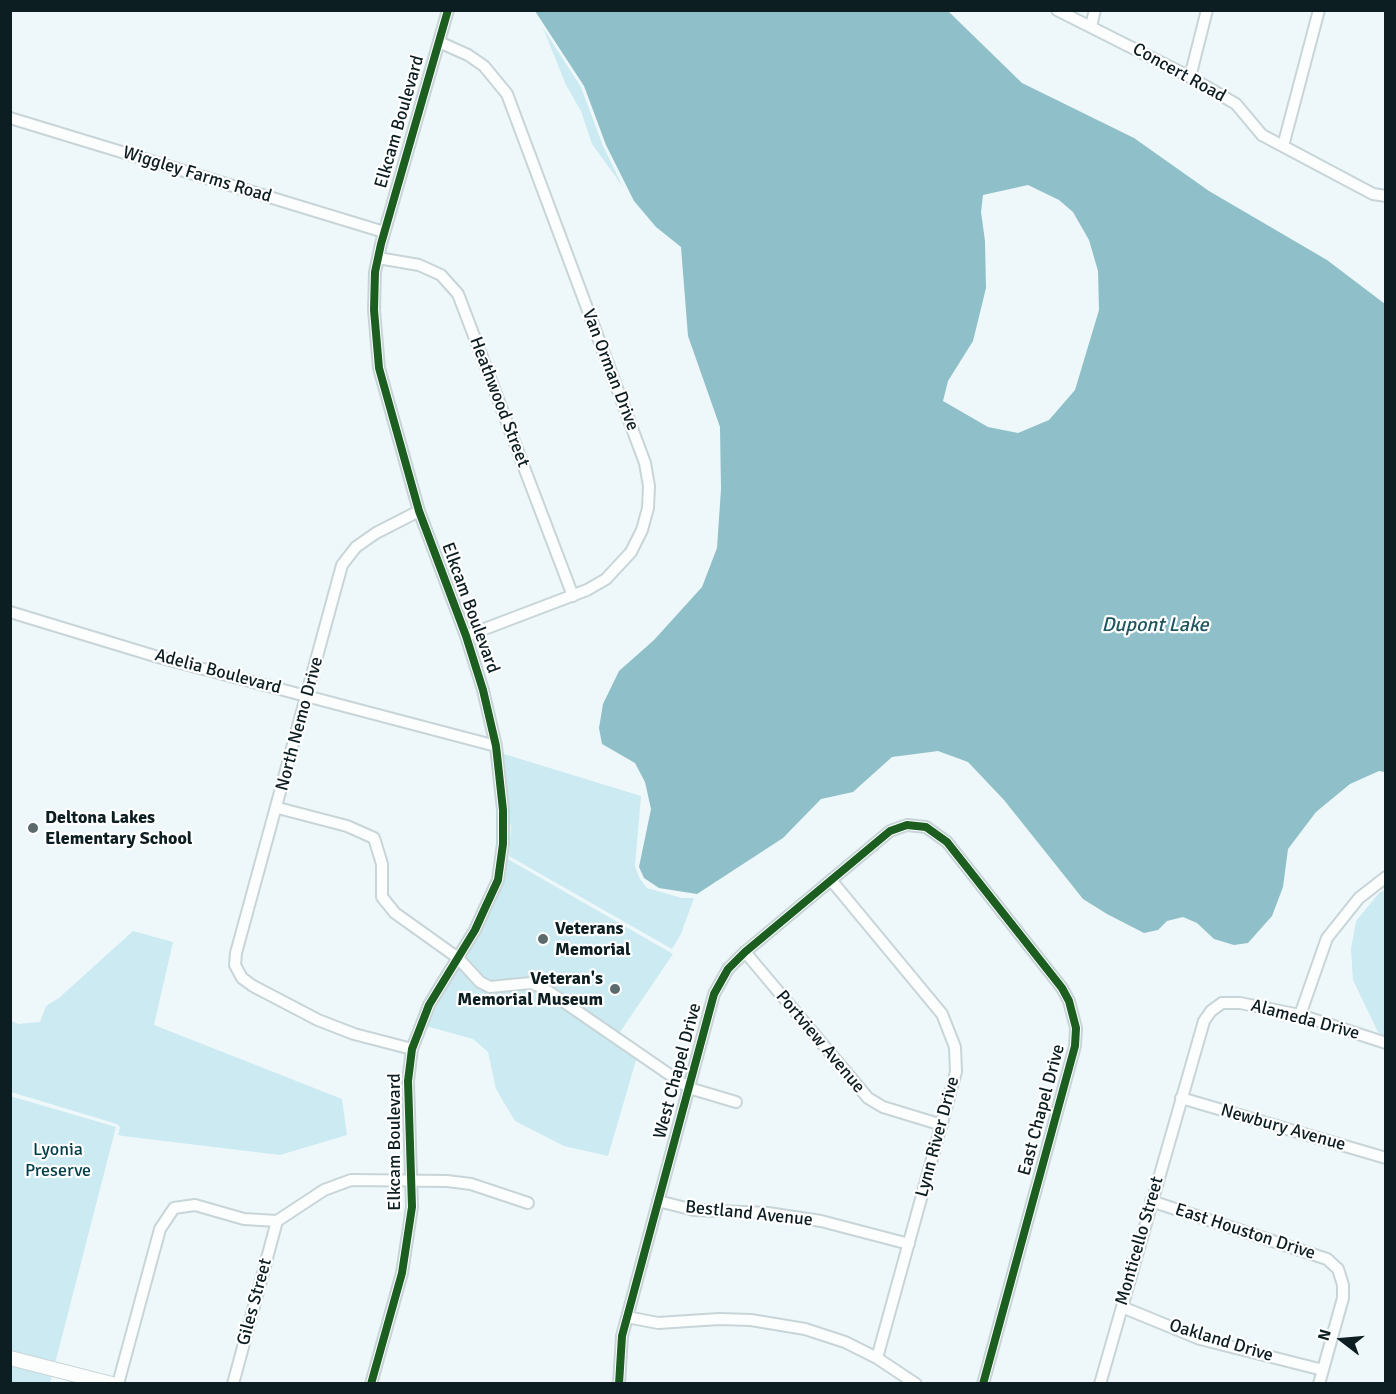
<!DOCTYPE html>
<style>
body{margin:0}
#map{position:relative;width:1396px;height:1394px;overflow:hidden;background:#eef8fa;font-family:Signika,sans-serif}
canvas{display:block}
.frame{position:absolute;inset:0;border:12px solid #0d1e22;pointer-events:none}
.north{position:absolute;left:1312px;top:1310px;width:60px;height:60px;-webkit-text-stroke:4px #fff;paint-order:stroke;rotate:286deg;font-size:16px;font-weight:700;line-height:24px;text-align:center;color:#0d1e22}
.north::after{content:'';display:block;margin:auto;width:21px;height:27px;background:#0d1e22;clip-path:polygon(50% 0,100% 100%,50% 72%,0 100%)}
</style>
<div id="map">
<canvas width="1396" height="1394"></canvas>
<div class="frame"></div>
<div class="north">N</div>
</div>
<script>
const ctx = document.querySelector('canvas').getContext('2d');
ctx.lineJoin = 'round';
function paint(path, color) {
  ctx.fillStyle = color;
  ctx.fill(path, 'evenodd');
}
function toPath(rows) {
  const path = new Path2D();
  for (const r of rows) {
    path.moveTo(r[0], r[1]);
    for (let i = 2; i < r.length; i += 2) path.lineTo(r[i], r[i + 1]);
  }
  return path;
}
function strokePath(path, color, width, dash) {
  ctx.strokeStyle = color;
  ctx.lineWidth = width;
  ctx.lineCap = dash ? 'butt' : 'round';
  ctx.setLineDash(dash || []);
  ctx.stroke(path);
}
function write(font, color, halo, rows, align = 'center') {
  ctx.font = font + ' Signika,sans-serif';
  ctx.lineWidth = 4.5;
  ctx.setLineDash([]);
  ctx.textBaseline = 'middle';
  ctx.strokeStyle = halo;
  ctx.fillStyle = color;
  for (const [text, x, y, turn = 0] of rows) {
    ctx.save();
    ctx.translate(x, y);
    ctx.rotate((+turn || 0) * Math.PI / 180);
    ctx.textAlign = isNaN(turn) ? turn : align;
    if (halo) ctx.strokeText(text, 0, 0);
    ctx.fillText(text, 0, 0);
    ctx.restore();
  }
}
paint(toPath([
 [543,28,581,87,603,146,623,187,592,144,581,111,566,85],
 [504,754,641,796,635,866,640,879,647,888,682,898,694,898,681,934,672,949,509,856,511,828,504,776],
 [506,858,673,954,618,1035,540,982,495,984,481,976,466,960],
 [1385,890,1385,1036,1378,1032,1353,980,1351,949,1356,921,1379,893],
 [133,931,173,942,154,1025,342,1099,347,1135,280,1155,123,1136,118,1135,120,1127,117,1124,11,1092,11,1021,19,1024,40,1022,46,1006,59,998],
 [459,965,477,984,530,987,543,993,637,1057,608,1156,564,1146,515,1121,496,1089,488,1052,473,1039,426,1026],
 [10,1096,116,1127,50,1383,11,1383]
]), '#cbeaf1');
paint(toPath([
 [535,11,948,11,1022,83,1134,138,1209,191,1327,260,1385,304,1385,772,1379,771,1350,784,1316,812,1288,849,1283,887,1272,916,1248,943,1234,945,1214,939,1197,923,1183,917,1167,921,1158,930,1144,933,1107,914,1083,899,1004,800,968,762,938,751,892,757,853,792,821,799,783,838,697,894,659,888,644,878,639,867,651,809,645,782,635,763,602,744,599,728,603,704,619,671,654,640,702,587,717,548,721,489,720,427,688,336,681,247,656,227,634,201,606,145,584,86],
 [1028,185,1059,200,1073,212,1089,240,1098,271,1099,310,1075,390,1049,420,1018,433,988,427,943,401,948,381,973,341,986,288,985,241,981,212,983,195]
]), '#8fbfc8');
const minor = toPath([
 [1057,10,1190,77,1236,104,1262,135,1373,194,1386,196],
 [1091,26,1095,10],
 [439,42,468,55,484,66,507,94,645,463,649,486,648,508,642,530,631,552,606,579,587,590,466,636],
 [1190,77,1207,10],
 [10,118,384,232],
 [1283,146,1319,10],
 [378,258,419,265,441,275,458,294,573,596],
 [10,612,158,657,496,746],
 [278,808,347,826,374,838,382,864,382,897,395,913,458,958,480,982,490,987,531,983,545,989,689,1088,736,1102],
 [831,880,942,1014,955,1047,956,1072,877,1358],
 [745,952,868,1098,883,1107,942,1125],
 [1300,1015,1327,938,1359,898,1386,877],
 [412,1049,354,1034,318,1020,253,986,242,978,235,965,236,953,342,565,356,547,376,533,419,511],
 [1181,1098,1386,1158],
 [658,1201,694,1210,768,1213,821,1221,909,1244],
 [1151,1201,1327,1259,1338,1269,1343,1285,1343,1298,1319,1384],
 [1122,1307,1200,1339,1323,1370],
 [627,1317,658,1323,719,1319,751,1320,805,1329,845,1342,877,1358,916,1384],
 [118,1384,160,1229,174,1208,195,1205,244,1219,277,1221,324,1190,351,1180,447,1181,471,1184,528,1203],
 [233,1384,277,1221],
 [371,1384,402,1273,412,1207,408,1081,412,1049,429,1005,475,930,485,908,498,880,503,844,503,810,496,746,483,690,466,636,419,511,379,368,374,310,375,272,381,244,448,10],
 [619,1384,622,1336,714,994,728,969,745,952,890,831,907,825,926,827,947,842,1062,988,1069,1001,1076,1028,1075,1046,983,1384],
 [1100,1384,1204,1021,1211,1011,1222,1003,1240,1003,1300,1015,1386,1043]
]);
const major = toPath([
 [10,1358,112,1384]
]);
strokePath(minor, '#c8d5d8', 14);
strokePath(major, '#c8d5d8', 16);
strokePath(minor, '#fcfefe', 10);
strokePath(major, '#fcfefe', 14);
strokePath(toPath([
 [371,1384,402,1273,412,1207,408,1081,412,1049,429,1005,475,930,485,908,498,880,503,844,503,810,496,746,483,690,466,636,419,511,379,368,374,310,375,272,381,244,448,10],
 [619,1384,622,1336,714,994,728,969,745,952,890,831,907,825,926,827,947,842,1062,988,1069,1001,1076,1028,1075,1046,983,1384]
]), '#1b5e20', 8);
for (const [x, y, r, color] of [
 [33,828,6,"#5c6a6e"],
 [543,939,6,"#5c6a6e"],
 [615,989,6,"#5c6a6e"]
]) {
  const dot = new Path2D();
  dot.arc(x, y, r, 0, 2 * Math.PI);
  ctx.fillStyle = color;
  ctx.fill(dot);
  strokePath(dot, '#fff', 2);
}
write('18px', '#0d1e22', '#fff', [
 ["Concert Road",1179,73,29],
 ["Elkcam Boulevard",400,122,-74],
 ["Wiggley Farms Road",197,175,17],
 ["Van Orman Drive",610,370,69],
 ["Heathwood Street",499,402,69],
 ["Elkcam Boulevard",470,608,70],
 ["Adelia Boulevard",218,672,15],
 ["North Nemo Drive",300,724,-75],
 ["Alameda Drive",1305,1020,15],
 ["Portview Avenue",820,1042,50],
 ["West Chapel Drive",678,1071,-75],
 ["East Chapel Drive",1042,1110,-75],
 ["Newbury Avenue",1283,1128,16],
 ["Lynn River Drive",938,1137,-75],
 ["Elkcam Boulevard",395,1142,-90],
 ["Bestland Avenue",749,1214,6],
 ["East Houston Drive",1245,1232,18],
 ["Monticello Street",1140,1241,-74],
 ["Giles Street",255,1302,-75],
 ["Oakland Drive",1221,1341,17]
]);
write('bold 18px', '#0d1e22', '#fff', [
 ["Deltona Lakes",45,818],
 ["Elementary School",45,839],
 ["Veterans",555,929],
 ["Memorial",555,950],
 ["Veteran's",603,979,"right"],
 ["Memorial Museum",603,1000,"right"]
], 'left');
write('18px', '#003e48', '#fff', [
 ["Lyonia",58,1150],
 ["Preserve",58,1171]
]);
write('italic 20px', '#1f5660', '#fff', [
 ["Dupont Lake",1155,626]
]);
</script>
